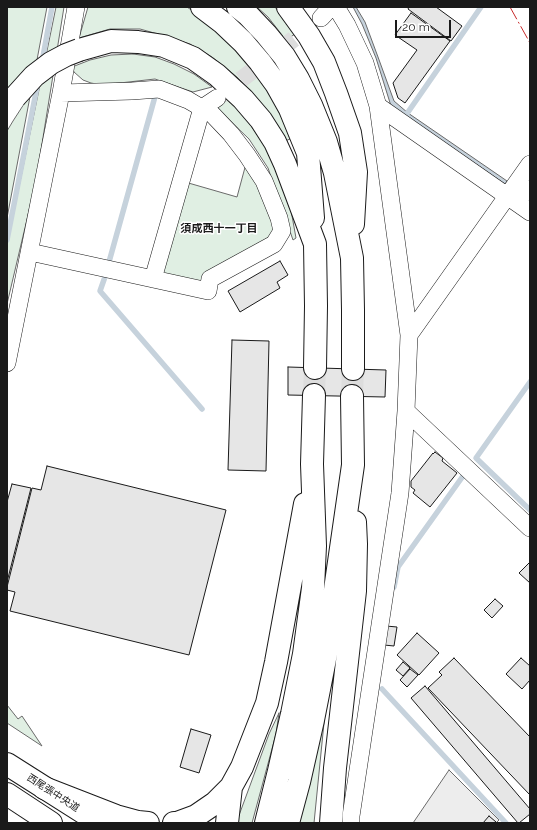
<!DOCTYPE html>
<meta charset="utf-8">
<style>
body{margin:0}
#map{position:relative;width:537px;height:830px;overflow:hidden;background:#fff;font-family:Raleway,sans-serif}
canvas{display:block}
.frame{position:absolute;inset:0;border:8px solid #1a1a1a;pointer-events:none}
.scale{position:absolute;left:395px;top:20px;width:56px;height:18px;box-sizing:border-box;border:2px solid #1a1a1a;border-top:0;padding-left:5px;font-size:12px;line-height:14px;white-space:nowrap;color:#1a1a1a;-webkit-text-stroke:3px #fff;paint-order:stroke}
</style>
<div id="map">
<canvas width="537" height="830"></canvas>
<div class="frame"></div>
<div class="scale">20 m</div>
</div>
<script>
const ctx = document.querySelector('canvas').getContext('2d');
ctx.lineJoin = 'round';
function paint(path, color) {
  ctx.fillStyle = color;
  ctx.fill(path, 'evenodd');
}
function toPath(rows) {
  const path = new Path2D();
  for (const r of rows) {
    path.moveTo(r[0], r[1]);
    for (let i = 2; i < r.length; i += 2) path.lineTo(r[i], r[i + 1]);
  }
  return path;
}
function strokePath(path, color, width, dash) {
  ctx.strokeStyle = color;
  ctx.lineWidth = width;
  ctx.lineCap = dash ? 'butt' : 'round';
  ctx.setLineDash(dash || []);
  ctx.stroke(path);
}
function write(font, color, halo, rows, align = 'center') {
  ctx.font = font + ' Raleway,"Noto Sans JP",sans-serif';
  ctx.lineWidth = 3;
  ctx.setLineDash([]);
  ctx.textBaseline = 'middle';
  ctx.strokeStyle = halo;
  ctx.fillStyle = color;
  for (const [text, x, y, turn = 0] of rows) {
    ctx.save();
    ctx.translate(x, y);
    ctx.rotate((+turn || 0) * Math.PI / 180);
    ctx.textAlign = isNaN(turn) ? turn : align;
    if (halo) ctx.strokeText(text, 0, 0);
    ctx.fillText(text, 0, 0);
    ctx.restore();
  }
}
const green = toPath([
 [7,7,47,7,7,218,7,131,13,121,24,104,7,89,7,7],
 [56,7,64,7,36,181,7,304,7,245,56,7],
 [88,7,187,7,213,25,233,44,266,86,284,122,290,139,285,141,254,95,237,77,212,57,190,44,165,36,140,29,110,29,79,38,88,7],
 [257,7,275,7,295,34,286,40,268,17,257,7],
 [133,54,155,57,174,64,194,74,212,87,193,92,155,79,102,85,91,83,83,80,74,72,72,67,90,60,111,55,133,54],
 [228,99,247,120,267,149,287,188,296,238,293,240,268,168,249,139,217,108,228,99],
 [247,160,261,185,275,233,199,283,164,276,160,268,185,182,237,197,247,160],
 [326,703,314,823,297,823,326,703],
 [7,705,18,719,22,716,42,746,7,723,7,705],
 [279,713,276,734,252,823,237,823,238,818,269,734,279,713]
]);
paint(green, '#e0efe3');
strokePath(green, '#6a6a6a', 1);
const parking = toPath([
 [449,770,499,820,496,823,413,823,449,770]
]);
paint(parking, '#ededed');
strokePath(parking, '#6a6a6a', 1);
const water = toPath([
 [353,7,356,7,365,22,378,57,394,101,408,113,507,181,505,184,391,106,376,58,362,24,353,7]
]);
paint(water, '#c6d2dc');
strokePath(water, '#6a6a6a', 1);
strokePath(toPath([
 [42,62,52,7],
 [406,115,481,7],
 [7,240,38,82],
 [109,262,156,93],
 [106,274,100,291,202,409],
 [530,382,476,458,530,510],
 [394,587,398,567,463,476],
 [382,689,506,823]
]), '#c6d2dc', 5.5);
const building = toPath([
 [409,7,436,7,462,26,451,41,408,9,409,7],
 [411,13,450,41,405,103,398,98,393,83,417,50,395,35,411,13],
 [280,261,288,275,277,282,280,288,240,312,228,291,280,261],
 [232,340,269,341,266,471,228,470,232,340],
 [288,367,386,370,385,397,288,395,288,367],
 [435,452,443,458,442,461,457,473,430,507,413,493,415,490,411,487,411,481,433,453,433,454,435,452],
 [47,466,226,510,189,655,10,611,15,592,7,590,7,587,32,488,41,490,47,466],
 [12,484,31,488,7,582,7,502,12,484],
 [530,562,530,583,519,573,530,562],
 [495,599,503,606,492,618,484,610,495,599],
 [386,626,397,627,394,646,384,645,386,626],
 [417,633,439,653,419,675,397,655,417,633],
 [454,658,530,737,530,795,428,688,442,675,439,672,454,658],
 [521,658,530,666,530,680,522,689,506,674,521,658],
 [403,662,410,668,403,676,396,670,403,662],
 [410,669,418,675,407,687,400,680,410,669],
 [425,686,530,809,530,814,519,823,518,823,411,698,425,686],
 [191,729,211,735,199,773,180,767,191,729],
 [489,816,496,822,495,823,483,823,489,816]
]);
paint(building, '#e6e6e6');
strokePath(building, '#1a1a1a', 1);
strokePath(toPath([
 [221,95,321,18]
]), '#ddd', 17, [17, 8]);
strokePath(toPath([
 [314,395,315,368],
 [352,396,353,369]
]), '#ddd', 22, [22, 11]);
const street = toPath([
 [336,7,347,25,365,63,378,106,530,212],
 [321,18,331,7],
 [517,183,530,192],
 [30,252,208,291,210,279,274,244,282,231,279,218,264,181,247,155,231,134,212,114,188,100,159,89,132,91,61,93],
 [153,279,202,108,217,98],
 [409,335,530,164],
 [7,363,61,93,76,7],
 [406,411,530,528],
 [351,823,351,816,400,493,406,411,409,335,378,106]
]);
const primary = toPath([
 [7,764,100,823],
 [7,794,51,823]
]);
const highway = toPath([
 [202,7,223,23,243,42,260,62,276,84,290,109,308,153,313,218],
 [238,7,248,15,266,34,284,56,298,79,311,105,326,142,335,173,352,258,353,310,353,369],
 [288,7,309,36,324,62,336,93,350,133,356,172,353,224],
 [79,50,111,41,138,42,164,46,193,58,217,75,243,99,261,120,275,142,285,164,315,244,316,306,315,368],
 [44,788,116,816,138,822,148,823],
 [174,823,177,823,196,816,215,803,231,787,242,767,267,703,276,662,305,504],
 [227,823,231,787],
 [266,823,279,771,292,714,304,654,313,588,315,546,312,464,314,395],
 [288,823,299,782,313,720,325,659,353,465,352,396],
 [331,823,335,768,355,591,356,544,355,522]
]);
strokePath(street, '#1a1a1a', 18);
strokePath(primary, '#1a1a1a', 24);
strokePath(highway, '#1a1a1a', 24);
strokePath(street, '#fff', 17);
strokePath(primary, '#fff', 22);
strokePath(highway, '#fff', 22);
const highwayBridge = toPath([
 [15,97,34,76,51,63,66,55,79,50]
]);
strokePath(highwayBridge, '#1a1a1a', 24, []);
strokePath(highwayBridge, '#fff', 22);
strokePath(toPath([
 [510,7,530,43]
]), '#c62828', 1, [14, 3, 2, 3]);
write('10px', '#1a1a1a', '#fff', [
 ["西尾張中央道",53,793,33]
]);
write('bold 11px', '#1a1a1a', '#fff', [
 ["須成西十一丁目",219,229]
]);
</script>
